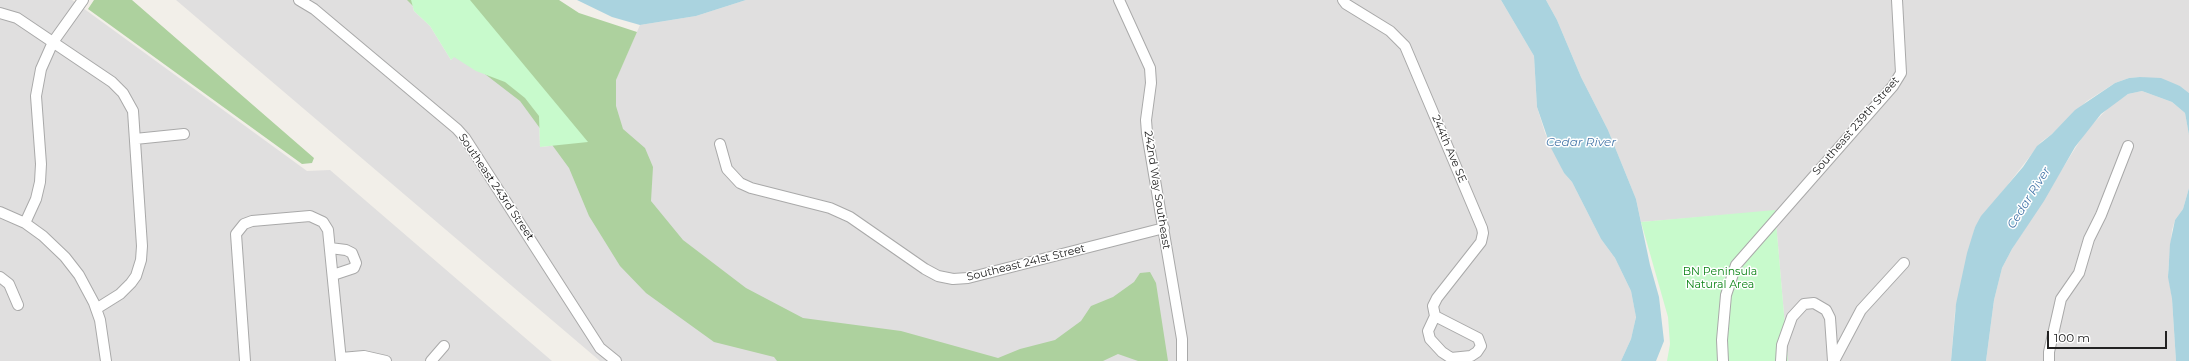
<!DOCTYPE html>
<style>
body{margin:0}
#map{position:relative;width:2189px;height:361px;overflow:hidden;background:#f2efe9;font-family:Montserrat,sans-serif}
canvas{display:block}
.scale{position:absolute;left:2047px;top:331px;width:120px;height:18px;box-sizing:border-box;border:2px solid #222;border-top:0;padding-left:5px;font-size:12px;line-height:14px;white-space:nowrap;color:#222;-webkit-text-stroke:3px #fff;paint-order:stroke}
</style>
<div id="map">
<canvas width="2189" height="361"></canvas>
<div class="scale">100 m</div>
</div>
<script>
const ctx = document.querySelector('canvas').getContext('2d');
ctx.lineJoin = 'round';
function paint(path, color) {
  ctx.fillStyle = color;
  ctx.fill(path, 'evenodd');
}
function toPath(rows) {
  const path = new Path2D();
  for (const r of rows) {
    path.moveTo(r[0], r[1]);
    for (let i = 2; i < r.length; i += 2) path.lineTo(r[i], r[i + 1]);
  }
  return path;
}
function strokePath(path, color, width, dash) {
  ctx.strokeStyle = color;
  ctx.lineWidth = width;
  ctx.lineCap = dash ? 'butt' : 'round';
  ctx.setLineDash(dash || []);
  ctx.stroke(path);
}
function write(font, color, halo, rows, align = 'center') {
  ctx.font = font + ' Montserrat,sans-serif';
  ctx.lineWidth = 3;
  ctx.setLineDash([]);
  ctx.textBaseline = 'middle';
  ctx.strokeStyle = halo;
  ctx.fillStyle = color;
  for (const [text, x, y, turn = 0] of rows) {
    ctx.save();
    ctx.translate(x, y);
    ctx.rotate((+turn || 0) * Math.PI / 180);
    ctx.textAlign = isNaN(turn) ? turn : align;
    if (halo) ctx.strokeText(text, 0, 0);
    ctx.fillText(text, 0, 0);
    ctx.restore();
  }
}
paint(toPath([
 [0,0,72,0,307,171,330,170,552,361,0,361],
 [176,0,411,0,414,11,430,26,451,60,454,56,505,82,539,116,540,147,588,142,640,25,696,16,746,0,1501,0,1534,56,1537,107,1545,133,1564,173,1572,182,1601,239,1615,258,1631,291,1636,316,1634,326,1631,339,1621,361,600,361],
 [1546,0,2189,0,2189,93,2180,86,2140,77,2129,78,2115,83,2087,101,2052,134,2041,142,1975,227,1955,311,1951,361,1788,361,1775,211,1641,222,1636,199,1608,130,1581,77,1557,20],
 [2142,91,2172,102,2185,113,2189,135,2189,188,2183,209,2175,220,2172,230,2168,271,2172,299,2176,361,1986,361,1994,300,2002,268,2012,249,2086,131,2112,104,2128,94]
]), '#e0dfdf');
paint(toPath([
 [94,0,132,0,314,158,312,163,302,164,88,9],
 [407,0,559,0,579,13,637,32,616,80,616,106,623,129,645,148,653,167,651,201,683,240,746,288,803,318,901,331,998,358,1020,349,1055,340,1081,321,1091,306,1113,297,1134,282,1140,273,1150,272,1156,283,1168,361,1138,361,1118,354,1103,361,777,361,774,357,714,342,646,293,620,266,589,216,569,168,520,101,468,61]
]), '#add19e');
paint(toPath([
 [411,0,470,0,588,142,540,147,539,116,525,98,505,82,476,71,454,57,451,60,430,26,414,11],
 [1775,210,1788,361,1667,361,1670,344,1668,317,1641,222]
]), '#c8facc');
paint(toPath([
 [577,0,746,0,696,16,640,25,612,17],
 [1501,0,1546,0,1557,20,1581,77,1608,130,1636,199,1650,265,1659,297,1664,341,1656,361,1621,361,1631,339,1636,317,1631,291,1615,258,1601,239,1572,182,1564,173,1551,148,1537,107,1534,56],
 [2140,77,2161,78,2180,86,2189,93,2189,135,2185,113,2172,102,2142,91,2128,94,2101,114,2075,147,2044,201,2012,249,2002,268,1994,300,1986,361,1951,361,1956,304,1967,253,1975,227,1981,216,2023,167,2037,146,2052,134,2075,110,2115,83,2129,78],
 [2189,188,2189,361,2176,361,2172,299,2168,277,2170,244,2175,220,2183,209]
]), '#aad3df');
const minor = toPath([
 [299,0,314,9,457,129,465,138,600,348,616,361],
 [1119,0,1150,68,1151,83,1146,120,1147,133,1182,339,1182,361],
 [1343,0,1346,4,1390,31,1405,46,1482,228,1483,233,1481,242,1437,298,1433,306,1435,316,1478,338,1481,346,1477,352,1471,356,1451,358,1442,352,1430,339,1428,331,1435,316],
 [0,13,17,18,112,82,123,93,133,111,142,246,141,260,136,276,131,283,120,294,96,309],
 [135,139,184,134],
 [720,144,727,169,740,183,751,188,830,208,850,217,925,269,938,276,953,279,968,278,1164,228],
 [0,212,25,223,43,236,65,257,79,275,94,303,100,320,106,361],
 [25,223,36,199,40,182,41,164,36,96,41,69,53,42,83,0],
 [330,248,346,250,352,253,356,263,354,268,333,275],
 [0,277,9,284,18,305],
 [341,358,364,356,386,361],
 [245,361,236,234,244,224,252,221,310,216,323,222,328,230,341,361],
 [431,361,444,346],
 [1723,361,1722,340,1726,295,1736,265,1893,86,1901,73,1897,0],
 [1781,361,1782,345,1792,317,1804,304,1814,303,1826,310,1830,318,1833,361],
 [1834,361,1861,310,1904,263],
 [2049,361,2049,352,2061,299,2079,273,2089,239,2101,215,2128,146]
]);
strokePath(minor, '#a9a9a9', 12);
strokePath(minor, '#fff', 10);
write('11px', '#222', '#fff', [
 ["Southeast 239th Street",1856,126,-49],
 ["244th Ave SE",1449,149,67],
 ["Southeast 243rd Street",496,187,56],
 ["242nd Way Southeast",1157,190,81],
 ["Southeast 241st Street",1026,263,-14]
]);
write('11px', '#0c8416', '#fff', [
 ["BN Peninsula",1720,272],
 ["Natural Area",1720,285]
]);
write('italic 12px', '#4a7aab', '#fff', [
 ["Cedar River",1581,142],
 ["Cedar River",2029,198,-58]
]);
</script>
